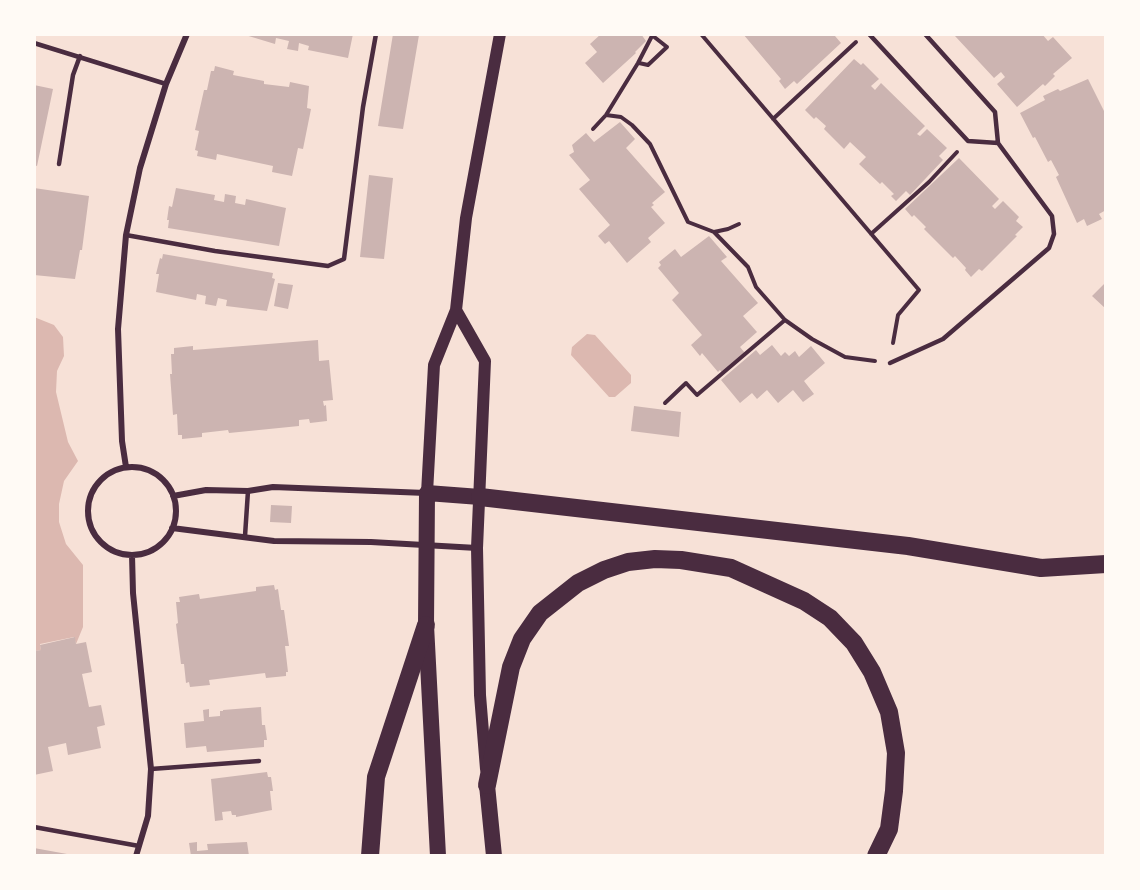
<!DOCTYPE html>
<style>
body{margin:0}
#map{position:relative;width:1140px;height:890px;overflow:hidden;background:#f7e1d7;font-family:"Source Sans 3",sans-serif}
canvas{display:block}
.frame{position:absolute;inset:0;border:36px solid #fffaf5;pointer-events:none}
</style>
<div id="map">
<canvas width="1140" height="890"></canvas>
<div class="frame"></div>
</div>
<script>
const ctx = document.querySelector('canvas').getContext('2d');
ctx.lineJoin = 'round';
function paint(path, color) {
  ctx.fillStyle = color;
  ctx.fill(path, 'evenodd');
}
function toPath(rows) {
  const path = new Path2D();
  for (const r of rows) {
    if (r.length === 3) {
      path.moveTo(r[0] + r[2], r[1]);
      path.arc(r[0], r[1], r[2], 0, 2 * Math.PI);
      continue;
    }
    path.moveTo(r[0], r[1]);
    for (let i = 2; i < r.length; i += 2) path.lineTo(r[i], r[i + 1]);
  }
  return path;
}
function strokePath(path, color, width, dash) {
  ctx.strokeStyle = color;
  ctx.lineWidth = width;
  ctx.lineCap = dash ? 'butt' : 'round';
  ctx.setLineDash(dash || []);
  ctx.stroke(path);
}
paint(toPath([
 [34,317,54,325,63,337,64,356,57,371,56,392,68,442,78,461,64,481,59,504,59,522,66,544,83,565,83,627,76,644,74,637,40,644,41,650,35,651],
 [587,334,595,335,631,375,631,383,615,397,609,397,571,355,572,347]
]), '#dcb8b0');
paint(toPath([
 [242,34,353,34,348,58,308,50,309,46,299,43,298,51,287,49,289,41,276,38,275,44],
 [393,34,419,35,403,129,378,126],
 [601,34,641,34,646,41,635,52,636,53,603,83,585,63,597,52,590,44],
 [743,34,837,34,835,36,841,43,797,84,794,81,785,89,779,81,781,79],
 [957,34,1042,34,1048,41,1053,37,1072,58,1053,74,1055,76,1045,86,1043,84,1017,107,997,84,1005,77,1001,72,994,78,955,36],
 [854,59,861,65,863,63,879,79,871,86,875,90,881,83,925,126,917,134,920,136,927,129,947,148,939,156,943,160,910,195,906,191,896,201,891,196,894,194,882,182,880,184,859,164,866,157,850,142,844,149,824,129,826,126,816,117,814,119,805,110],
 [215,66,234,71,233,75,264,81,264,84,289,87,290,82,309,86,307,108,311,109,303,149,298,148,292,176,272,172,273,166,217,154,216,160,197,156,198,151,195,150,199,131,195,130,204,90,207,90,211,71,214,71],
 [1088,79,1106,115,1106,210,1099,214,1102,219,1087,226,1084,219,1077,223,1056,177,1059,175,1051,160,1048,162,1035,137,1033,138,1020,113,1045,100,1043,96,1058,89,1060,91],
 [34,85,53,89,37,166,34,165],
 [620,122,635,139,626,148,665,192,652,203,654,205,651,207,665,223,648,238,651,242,627,263,609,241,605,244,598,236,610,225,579,189,590,180,569,155,574,152,572,145,586,133,594,142],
 [959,158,999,199,992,206,995,209,1003,201,1019,217,1016,221,1023,227,1015,235,1017,236,982,271,979,269,971,277,965,270,966,268,955,256,953,258,924,229,926,227,914,215,912,217,905,209],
 [369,175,393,178,384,259,360,257],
 [34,188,89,196,82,250,80,250,75,279,34,275],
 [176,188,215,195,214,200,224,202,225,194,236,196,235,203,245,205,246,199,286,208,279,246,168,228,169,220,167,220,169,206,172,207],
 [709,236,727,257,721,261,758,303,743,316,757,332,740,347,745,353,722,373,720,370,718,372,702,353,700,356,691,345,702,335,672,300,679,293,658,268,661,265,659,262,675,249,681,257],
 [163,254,273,273,272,278,275,279,267,311,226,306,227,300,218,298,216,306,205,304,206,296,197,294,196,300,156,292,159,274,156,274,160,258,162,259],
 [1106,282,1106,309,1092,296],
 [278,283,293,285,288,309,274,306],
 [318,340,319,361,329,360,333,400,323,401,324,406,326,405,327,421,310,423,309,419,299,420,299,426,229,433,228,430,202,433,202,437,182,439,182,435,178,435,177,414,173,415,170,374,172,374,171,354,174,354,174,348,193,346,193,350],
 [772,345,781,356,785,352,789,356,795,351,799,357,811,346,825,363,804,381,814,394,803,402,793,390,778,403,767,390,757,399,752,393,740,403,721,380,756,350,760,355],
 [634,406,681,412,679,437,631,431],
 [271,505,292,506,291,523,270,522],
 [274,585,275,590,278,589,281,610,284,610,289,646,285,646,288,672,286,672,286,676,266,678,265,673,209,680,210,685,190,687,189,682,186,683,184,664,181,664,176,624,178,623,176,602,180,602,179,597,199,594,200,599,256,591,256,587],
 [75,637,76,644,86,642,92,672,82,674,89,707,101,705,105,725,97,727,101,748,68,755,66,743,48,747,53,771,34,775,34,651,41,650,40,645],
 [261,707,262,725,265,725,267,740,264,740,264,747,207,752,206,746,186,748,184,723,204,721,203,710,209,709,209,717,220,716,220,711,223,711,223,710],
 [267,772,268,777,271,777,273,791,270,791,272,810,236,817,236,815,232,815,231,811,222,812,223,820,215,821,211,779],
 [197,842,197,851,208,850,207,844,247,842,249,856,191,856,189,843],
 [34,848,67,854,66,856,34,856]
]), '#ccb4b1');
strokePath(toPath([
 [701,34,919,290,898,315,893,343],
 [639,63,648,65,667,47,653,36],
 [606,115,621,117,632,125,650,144,688,222,714,232,728,229,739,224],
 [773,119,856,42],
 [593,129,606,115,638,63,653,34],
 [714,232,748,267,756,287,785,320,812,339,845,357,875,361],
 [871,234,929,182,957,152],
 [665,403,686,383,697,395,785,320]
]), '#4a2c40', 4);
strokePath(toPath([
 [869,34,968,141,998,143,1052,216,1054,234,1049,248,943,339,890,363],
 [925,34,995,112,998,143],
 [34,43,166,84],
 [59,164,73,75,80,56],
 [126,235,215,251,328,266,344,259,363,107,376,34],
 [245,536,248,491],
 [151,769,259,761],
 [34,827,139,846]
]), '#4a2c40', 4.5);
strokePath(toPath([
 [126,467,122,441,118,329,126,235,140,168,166,84,187,34],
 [132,511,44],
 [173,496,206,490,248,491,273,487,426,493],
 [172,528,274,541,371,542,477,548],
 [132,555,133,593,151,769,148,816,136,856]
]), '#4a2c40', 6);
strokePath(toPath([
 [456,310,485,361,477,548,480,695,486,769],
 [427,493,434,365,456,310,466,218,500,34]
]), '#4a2c40', 12);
strokePath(toPath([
 [487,785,494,856],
 [438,856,426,625,427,493,480,497]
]), '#4a2c40', 16);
strokePath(toPath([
 [480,497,908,546,1041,568,1106,564],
 [487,785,511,667,522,639,540,613,578,583,604,570,628,562,655,559,681,560,731,568,804,601,830,618,854,643,872,672,889,712,896,753,894,791,889,829,876,856],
 [370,856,376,777,426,625]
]), '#4a2c40', 18);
</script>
